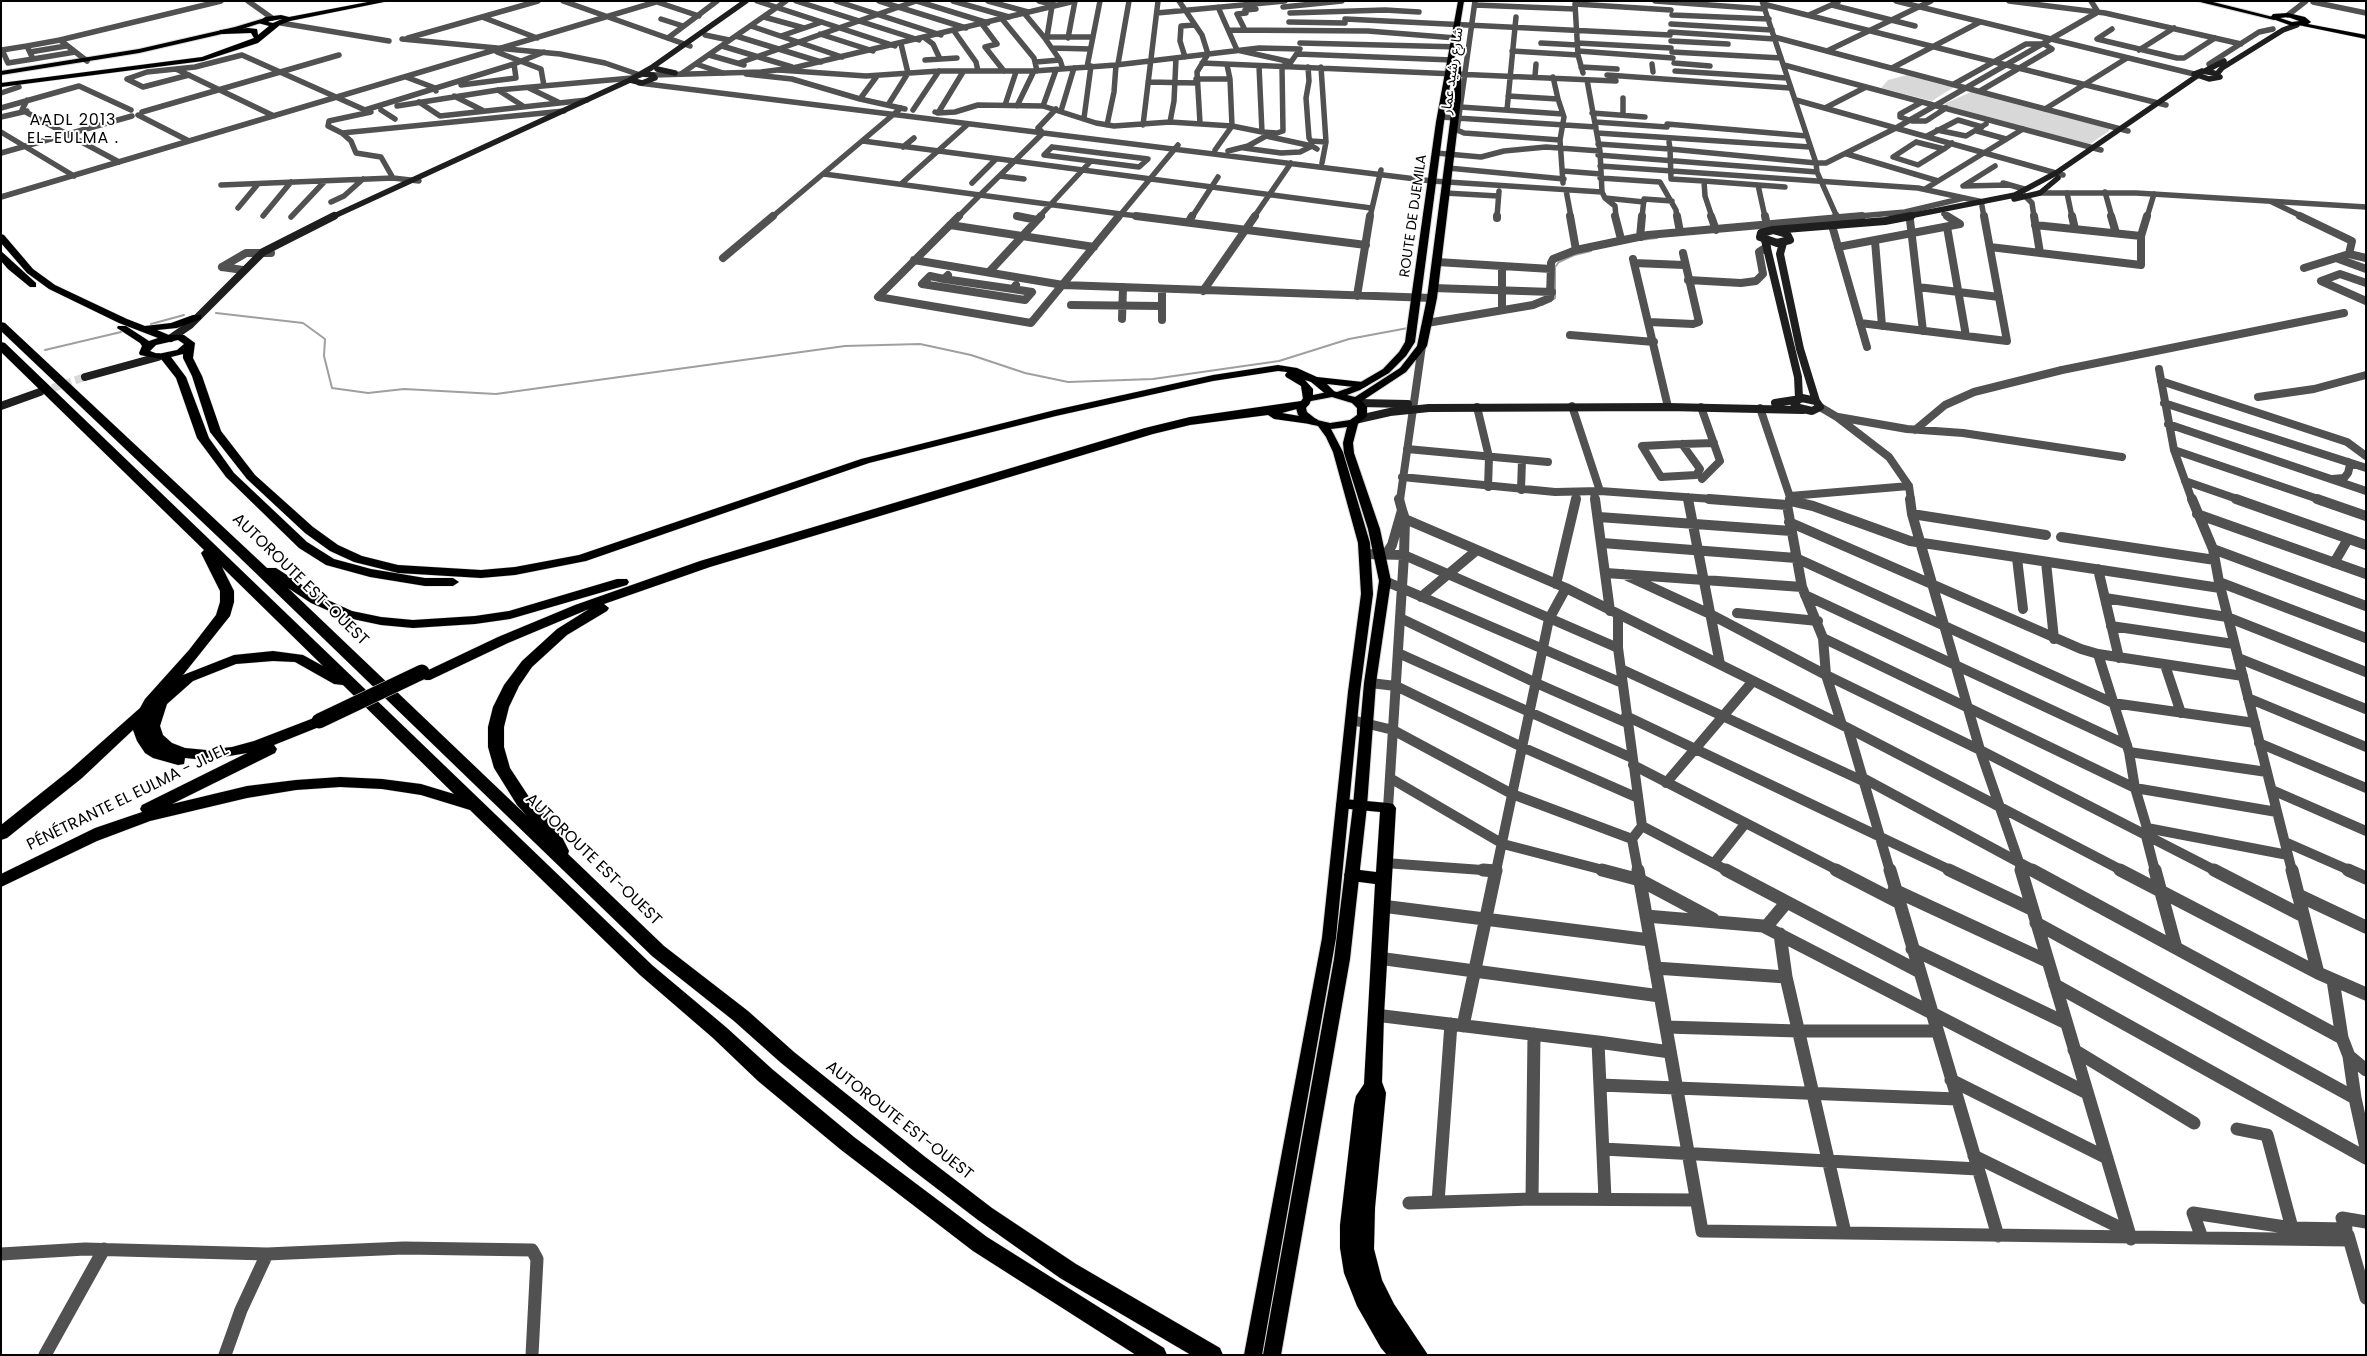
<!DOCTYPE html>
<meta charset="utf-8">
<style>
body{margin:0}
#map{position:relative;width:2367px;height:1356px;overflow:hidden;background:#fff;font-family:Poppins,sans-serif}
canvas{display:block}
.frame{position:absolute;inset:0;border:2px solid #000;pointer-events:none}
</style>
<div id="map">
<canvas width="2367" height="1356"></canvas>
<div class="frame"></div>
</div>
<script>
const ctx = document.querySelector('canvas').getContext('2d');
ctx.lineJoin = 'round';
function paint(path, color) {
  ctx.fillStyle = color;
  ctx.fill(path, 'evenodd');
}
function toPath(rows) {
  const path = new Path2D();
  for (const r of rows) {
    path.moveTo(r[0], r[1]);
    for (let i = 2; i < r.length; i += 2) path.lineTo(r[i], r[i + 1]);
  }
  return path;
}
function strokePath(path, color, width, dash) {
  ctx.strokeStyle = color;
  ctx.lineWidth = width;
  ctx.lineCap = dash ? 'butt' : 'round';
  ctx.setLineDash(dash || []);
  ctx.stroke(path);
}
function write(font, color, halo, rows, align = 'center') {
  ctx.font = font + ' Poppins,"Noto Sans Arabic",sans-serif';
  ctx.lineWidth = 4;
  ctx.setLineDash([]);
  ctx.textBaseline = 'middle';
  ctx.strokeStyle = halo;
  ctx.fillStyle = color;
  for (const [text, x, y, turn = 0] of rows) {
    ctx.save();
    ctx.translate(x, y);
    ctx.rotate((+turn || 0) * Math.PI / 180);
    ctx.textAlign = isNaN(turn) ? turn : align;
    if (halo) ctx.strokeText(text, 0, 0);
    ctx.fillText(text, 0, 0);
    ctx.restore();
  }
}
paint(toPath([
 [1907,75,1943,85,1954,87,1932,101,1881,88,1888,80],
 [1973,91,2109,128,2109,131,2090,144,1949,108,1944,104]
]), '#d8d8d8');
strokePath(toPath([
 [1640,240,1657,238],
 [1542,305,1555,298,1555,267,1559,262,1574,255,1591,251],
 [216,313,303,323,325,339,324,356,332,388,368,393,404,389,496,394,845,346,920,344,971,355,1025,373,1068,382,1153,379,1279,361,1349,339,1408,328],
 [151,324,184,315],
 [45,350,121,332]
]), '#9f9f9f', 2);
strokePath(toPath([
 [41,392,85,377]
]), '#d9d9d9', 8, [8, 4]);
const primary = toPath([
 [1458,1,1464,1,1444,122,1415,342,1406,356,1389,373,1360,390,1347,395,1355,397,1400,368,1417,346,1427,298,1453,99,1456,66,1461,65,1461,99,1437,298,1427,346,1406,372,1362,401,1367,407,1367,416,1358,424,1353,443,1354,453,1380,529,1391,581,1376,683,1367,806,1350,959,1281,1355,1263,1355,1334,959,1353,806,1364,683,1379,581,1368,529,1344,453,1343,443,1347,427,1331,429,1343,452,1370,543,1373,594,1360,692,1336,938,1262,1355,1244,1355,1322,938,1348,692,1361,594,1358,543,1333,452,1326,437,1318,426,1309,424,1298,415,1296,408,1304,397,1332,391,1337,392,1354,386,1383,369,1399,352,1405,342,1436,122,1458,1],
 [1332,397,1352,403,1357,408,1357,415,1350,420,1330,423,1317,420,1307,412,1306,408,1311,401,1332,397],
 [2196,1,2209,1,2277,18,2274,20,2196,1],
 [265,18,268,20,267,21,239,30,139,53,1,75,1,71,139,49,235,27,265,18]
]);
const trunk = toPath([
 [373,1,389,1,290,21,280,25,258,43,203,61,1,87,1,83,202,57,254,38,251,33,223,34,219,32,220,30,248,28,257,29,258,35,269,26,258,23,265,17,281,15,289,17,373,1],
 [282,19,273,23,268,22,270,21,282,19],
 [2288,13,2305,17,2311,22,2308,24,2366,35,2366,39,2298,25,2292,26,2270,18,2273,14,2288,13],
 [2288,17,2299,21,2300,21,2292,22,2280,18,2288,17],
 [1,234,4,235,33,269,55,285,127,319,145,326,171,323,193,315,201,315,201,319,177,328,157,330,169,335,184,335,195,343,193,358,202,376,221,431,255,475,313,527,338,545,362,556,398,565,481,570,515,567,579,555,861,459,1055,410,1213,375,1278,365,1297,368,1317,377,1363,382,1368,385,1363,388,1327,384,1337,394,1332,397,1328,396,1311,382,1305,380,1313,389,1313,399,1308,402,1303,399,1301,386,1286,377,1285,375,1287,372,1278,371,1213,381,1056,416,869,463,586,561,515,575,481,578,398,573,354,562,330,551,305,533,247,479,210,432,192,376,183,358,183,354,171,357,186,377,209,438,234,473,307,542,334,559,371,569,425,578,453,578,459,582,453,586,425,586,370,577,326,565,299,548,226,477,197,438,176,378,161,359,140,355,139,353,142,346,140,343,117,328,118,326,126,326,149,341,158,338,119,323,49,289,27,273,1,243,1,234],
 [178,340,184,344,177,350,158,354,150,351,156,345,178,340],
 [1,251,36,283,36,287,30,287,8,269,1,261,1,251],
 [1344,799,1388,803,1393,804,1396,808,1384,1015,1382,1082,1386,1093,1375,1208,1374,1249,1382,1280,1394,1304,1428,1355,1387,1355,1381,1348,1357,1306,1344,1273,1340,1248,1340,1225,1354,1105,1356,1096,1364,1084,1375,884,1352,881,1346,879,1344,875,1346,871,1352,869,1376,872,1380,812,1339,808,1336,804,1339,800,1344,799]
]);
const motorway = toPath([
 [1,322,5,323,267,568,276,568,321,597,352,611,381,617,413,620,475,616,509,611,617,579,627,579,629,582,627,585,510,619,475,624,413,628,381,625,343,617,311,603,288,588,527,816,517,805,494,768,488,747,488,727,493,707,504,685,522,661,557,629,589,609,508,643,430,680,420,680,418,677,420,674,498,637,575,605,700,561,1145,428,1190,417,1308,400,1310,403,1308,406,1282,413,1317,419,1319,422,1317,425,1274,419,1268,415,1190,425,1153,434,710,567,604,604,609,608,607,611,567,635,532,667,519,686,509,707,504,727,504,747,510,768,529,797,557,827,569,851,568,854,664,946,748,1011,794,1052,924,1156,992,1208,1076,1264,1220,1348,1223,1355,1191,1355,1060,1278,978,1220,910,1168,780,1062,734,1021,652,956,236,554,1,331,1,322],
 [1,342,5,343,652,965,727,1028,772,1069,854,1137,987,1237,1164,1348,1167,1355,1136,1355,973,1251,840,1149,758,1081,713,1038,640,975,470,810,421,795,382,789,340,787,296,790,247,798,150,821,97,841,1,887,1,874,95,828,142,812,140,809,142,805,247,753,206,760,185,758,184,764,178,765,153,758,145,753,137,741,133,730,82,778,7,838,1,840,1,825,70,770,140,708,145,699,189,650,216,615,220,602,220,591,201,553,204,550,1,352,1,342],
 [222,567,323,666,303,655,273,651,234,655,183,675,230,616,234,602,234,591,222,567],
 [273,661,295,662,334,684,343,685,454,794,421,784,382,779,340,777,296,780,247,786,172,804,275,753,277,749,274,745,324,725,327,721,324,717,319,716,254,741,232,747,206,750,185,748,172,743,163,735,160,726,167,704,193,681,236,664,273,661]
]);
strokePath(primary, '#dbdbdb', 2);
strokePath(trunk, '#dbdbdb', 1);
strokePath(motorway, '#dbdbdb', 1);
strokePath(toPath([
 [248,1,272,18],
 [563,1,690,46],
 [654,1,699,16],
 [757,1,895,46],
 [796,1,919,40],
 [836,1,941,35],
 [879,1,966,28],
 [917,1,988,23],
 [953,1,1009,17],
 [988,1,1028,12],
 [1039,1,1055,5],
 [1179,1,1202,35,1208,54,1197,72,1200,123],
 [1475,1,1457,130,1464,133,1560,140],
 [1655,1,1765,9],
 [1762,1,1816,163,1826,163,1896,128,2098,12,2091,1],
 [2009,1,2105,13,2241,44],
 [2313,2,2366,13],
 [1575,4,1671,10],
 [1575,4,1578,55,1583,73],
 [1763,4,2166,105],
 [1475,5,1575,9],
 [1832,5,1915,26],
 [1218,7,1237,50,1291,62],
 [1283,7,1342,1],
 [1024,13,1044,37,1060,60,1063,69],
 [1157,13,1285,1],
 [1290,13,1385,10,1419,12],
 [1672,15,1769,19],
 [1809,15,1838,2],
 [482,17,537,38],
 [764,17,804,28],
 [661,19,683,26],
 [1002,19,1034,58,1037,71],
 [1345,19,1670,35],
 [1289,22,1345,23],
 [281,23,389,41],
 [982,24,997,44,985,47,1004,71],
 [1671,24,1772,30],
 [751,26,842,57],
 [2112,29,2097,39,2177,58,2184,58,2215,38],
 [1229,30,1368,31,1456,38],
 [1245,30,1237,14,1246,13,1245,10,1256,9],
 [954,31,976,62,978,71],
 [1670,32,1775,39],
 [820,34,873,51],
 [705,35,729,40],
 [736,36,821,62],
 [781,36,822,22],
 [1044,37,1093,37],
 [1047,37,1052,6],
 [1774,37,2128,131],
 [408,38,538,1],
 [668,38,717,1],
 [925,38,933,44,940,59],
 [1068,38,1075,1],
 [402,39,560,54,605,63,640,75],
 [60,40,27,46,33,59,75,52],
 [1671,41,1728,44],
 [1300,43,1461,47],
 [1541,43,1577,45],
 [1577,43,1671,48],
 [27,46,2,50,8,63,33,59],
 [722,46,792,67],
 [1052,48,1090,49],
 [2139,50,2174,28],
 [1512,51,1578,55],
 [1578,51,1673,58],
 [1827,51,1931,1],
 [30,52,66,46],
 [497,52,541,69,544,86],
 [1672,52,1781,58],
 [1297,54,1452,60],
 [709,55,744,65],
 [1185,57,1180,41,1181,26,1194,25],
 [925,60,957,58],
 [87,61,60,40,221,1],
 [1036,62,1060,60],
 [739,63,916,1],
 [1202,63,1616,81],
 [1674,63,1710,66],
 [696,64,723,73],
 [1118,64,1129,1],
 [1652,64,1653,72],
 [1784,65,2101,150],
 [1259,66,1262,132,1277,133,1283,131,1282,67],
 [1087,67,1100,1],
 [1308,67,1309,81,1306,98,1309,138,1311,141,1326,142],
 [1321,67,1326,142,1322,163],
 [1581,67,1617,69],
 [1892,68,1980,22],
 [2211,68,2209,64,2259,32,2273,29],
 [176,69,274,116],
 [779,70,866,76,939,71,1034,71,1116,65,1259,48,1300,49,1291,62,1283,66],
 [1675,71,1787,78],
 [681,74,786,1],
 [746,74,792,79,860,99],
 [1607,75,1790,88],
 [877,76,860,99,905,109],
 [1535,76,1536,64],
 [406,77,435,88,436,91],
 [127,79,147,72,195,67,242,55,365,110,514,64,544,52],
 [127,79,143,87,189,75],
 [1196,79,1230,79],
 [1587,80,1600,151,1602,192,1605,198,1615,206,1616,217],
 [1148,82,1197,83],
 [639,83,1432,181,1602,192],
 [1954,84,2026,44,2044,44,2052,49,1980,91],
 [461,85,516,78,514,64],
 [529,88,558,102],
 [498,90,523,106],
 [1,93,19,87],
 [454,96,482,110],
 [1508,96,1558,99,1553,77],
 [1623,98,1623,115],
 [1558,99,1564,117,1560,140,1563,183],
 [27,100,22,110,119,162],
 [1796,100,2063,175],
 [419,102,440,116,587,100],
 [1922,102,1900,114,1900,117,1912,121,1926,121,1946,108],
 [888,105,908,73,901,44],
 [1005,105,1016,72],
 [397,106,498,90,632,78],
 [1017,106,1034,71],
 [1043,106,1056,70],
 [1460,107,1563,114],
 [1,108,79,86,131,110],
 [1825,108,1866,87],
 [2045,109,2127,58],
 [381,110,395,119],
 [913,110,939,71],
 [1507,110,1516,17],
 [1061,111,1074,68],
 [142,112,339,55],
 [935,112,938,113,963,72],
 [938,113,955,112,978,105,1043,106,1096,123,1114,126,1170,122,1232,126,1230,79,1227,65],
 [1592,113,1645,117],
 [138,115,189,141],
 [1,117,27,111],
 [1441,117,1596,127],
 [1084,118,1091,66],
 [1170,122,1174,101,1176,58],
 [1595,122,1667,127],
 [1667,124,1807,136],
 [1107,125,1114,92,1116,65],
 [1143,125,1158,1],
 [1937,130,1966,136,1986,124],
 [1977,131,2006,139],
 [1,132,74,176],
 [342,133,328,126,329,121,371,112],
 [1597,133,1810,147],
 [1927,136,1958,120,1982,127],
 [863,141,1371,208],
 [1916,142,1944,149,1918,165,1893,157,1916,142],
 [1598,144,1670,149,1669,142],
 [903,147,914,138],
 [1052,147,1148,159,1139,167,1044,155,1052,147],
 [1244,148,1281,153,1300,152,1312,146,1317,149],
 [1944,149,1952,143],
 [1215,150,1232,126,1262,132],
 [1228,151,1248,146,1266,136,1312,146],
 [1,153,132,116],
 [1436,153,1481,157,1504,151,1546,147,1600,151],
 [1847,154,1938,181],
 [1598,155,1817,172],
 [1600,166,1918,188,1983,202],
 [1995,166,1963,186,2010,185],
 [1448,168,1564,179],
 [1563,171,1601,174],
 [824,174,980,195],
 [1000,176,1024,179],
 [393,178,381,157,356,153,351,141,342,133,564,111],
 [1600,178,1660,182,1676,210,1677,217],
 [1704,181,1758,185],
 [972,183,996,159],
 [2003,183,2024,189],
 [901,184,968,124],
 [221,185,393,178,419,181],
 [1925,189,2023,129],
 [1566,190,1571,217],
 [2105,192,2112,217],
 [1445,193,1498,196],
 [2067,193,2072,217],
 [980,195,1121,214,1118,217],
 [980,195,1043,133,1038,128,1056,109],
 [2025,196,2032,203,2034,217],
 [1,197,659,1],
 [1605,198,1644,202],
 [331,202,344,196,363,179],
 [2272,202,2303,217],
 [1982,206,1984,217],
 [238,208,258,184],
 [1944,214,1949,217],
 [263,216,291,182],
 [1017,216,1023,217],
 [291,217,325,181],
 [772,217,901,108],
 [958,217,980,195],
 [1039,217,1090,162],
 [1146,217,1121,214,1178,145],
 [1192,217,1218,177],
 [1254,217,1291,163],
 [1370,217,1381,170],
 [1497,217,1499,191],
 [1642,217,1644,199,1672,201],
 [1712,217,1705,196,1704,181,1671,179,1670,149,1816,163,1817,172,1837,217],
 [1765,217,1758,185,1785,187],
 [1848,217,1905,212,1964,198],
 [2147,217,2154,194]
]), '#515151', 5.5);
strokePath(toPath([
 [959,216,878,297,1031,323,1119,216],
 [1017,216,1037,220],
 [1136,216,1366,245],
 [1615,216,1621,239],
 [1677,216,1680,232],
 [1711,216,1716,230],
 [1765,216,1768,230],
 [1836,216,1840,224],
 [2034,216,2040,253],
 [2072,216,2075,229],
 [2111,216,2116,233],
 [2300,216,2352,241,2349,254],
 [1497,218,1497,216],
 [1910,220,1923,331],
 [1189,221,1192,216],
 [950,225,1094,247],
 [2035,225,2141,236],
 [1947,227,1966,336],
 [1833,229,1867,347],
 [1640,237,1642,216],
 [1875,241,1882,326],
 [1838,247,1960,224,1947,216],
 [1990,247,2141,265,2141,236,2147,216],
 [1576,250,1648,235,1862,216],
 [723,258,773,216],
 [2336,258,2366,269],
 [1633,259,1668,407],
 [914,260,1063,285,1432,298],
 [1437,262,1551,269],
 [1634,263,1684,265],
 [1502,266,1502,310],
 [222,267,246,253,271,253],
 [222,267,243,270],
 [2304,268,2349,254,2366,258],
 [989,272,1041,216],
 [948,275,944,279,1013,289,1016,285],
 [944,279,930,276,922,284,1025,300,1032,292,1013,289],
 [1688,280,1741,283,1756,281,1763,274,1759,252,1767,247],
 [2366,283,2340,274,2321,281,2366,301],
 [1918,287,1999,297],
 [1433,288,1552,292],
 [1162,289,1162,320],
 [1203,291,1255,216],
 [1357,296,1370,216],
 [1071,305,1161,306],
 [1122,319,1123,287],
 [1649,322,1693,324,1699,322,1683,253],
 [1427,323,1533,305,1550,298,1551,263,1553,259,1576,250,1570,216],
 [1860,323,2007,341,1984,216],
 [1570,335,1654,342],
 [2159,369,2174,450,2192,500],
 [2161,381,2347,442,2366,456],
 [2258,397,2314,389,2366,375],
 [2164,403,2366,468],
 [1572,406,1600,491],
 [1477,407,1489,457,1488,487],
 [1701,407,1720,461,1702,479],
 [1820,407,1837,417,1889,457,1909,486,1911,500],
 [1760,408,1791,500],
 [1838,417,1907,429,1963,433,2122,457],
 [2168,424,2366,491],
 [1915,430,1945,405,1974,392,2062,370,2344,313],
 [1682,444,1700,469,1696,475,1661,477,1642,446,1682,444],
 [1682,444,1714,443],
 [1407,449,1548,462],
 [2174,450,2321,500],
 [1402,477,1555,492,1600,491,1726,500],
 [2332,479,2344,478,2348,473,2350,465,2348,462],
 [2185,481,2240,500],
 [1521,490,1522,460],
 [1594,492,1595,500],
 [1790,496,1909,486],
 [1688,497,1689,500],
 [1400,500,1422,346],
 [1575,500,1577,493]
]), '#515151', 8);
strokePath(toPath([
 [1595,499,1610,611],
 [1688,499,1720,664],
 [1709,499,1787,505,1791,501,1813,506,1910,541,2220,588],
 [1790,499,1791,501],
 [1910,499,1912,514,1980,750,2022,871],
 [2192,499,2213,549,2219,582,2292,871],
 [2236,499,2366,545],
 [2317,499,2366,516],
 [1787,505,1802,587,1823,638,1826,675,1842,725],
 [1912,514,2046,535],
 [2197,514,2366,574],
 [1599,517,1791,531],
 [1405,519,1566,588,1848,728,2123,871],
 [1789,522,2081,649,2098,654,2243,676],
 [2061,537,2215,560],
 [1602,543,1796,558,2113,703,2255,723],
 [2213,549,2366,606],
 [1387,553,1392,545,1402,510,1399,499],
 [1365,554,1404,555,1618,648],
 [2017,558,2023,609],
 [2046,562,2054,639],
 [2334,563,2348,539],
 [2098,569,2119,658],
 [1606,573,1802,587],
 [1623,574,1710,614,1826,675,1980,750,2216,871],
 [1385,581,1622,683],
 [2219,582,2366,638],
 [1556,584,1576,499],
 [1805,595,2127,745],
 [1421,597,1477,550],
 [2105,598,2227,617,2366,672],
 [1737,613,1818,621],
 [1618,614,1618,648,1642,826,1632,839,1638,871],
 [1400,618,1536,683,1627,723],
 [2111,626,2234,644],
 [1823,638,2135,788,2277,812],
 [1398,653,1632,758],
 [2098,654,2129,752,2135,788,2147,828,2146,836,2155,871],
 [2238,658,2366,709],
 [2165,665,2181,713],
 [1621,669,1863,781],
 [1370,683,1396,686,1522,747,1638,798],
 [2248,698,2366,747],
 [1626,716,1952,871],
 [1352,720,1393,730,1512,794,1632,839],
 [1848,728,1890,871],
 [2259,743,2366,788],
 [2129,752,2267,772],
 [1633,765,1839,871],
 [1861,777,2035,871],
 [1390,778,1503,844,1607,871],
 [1666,783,1753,681],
 [2272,790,2366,831],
 [1388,808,1404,555,1405,519,1402,510],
 [1642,826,1728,871],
 [2147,828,2288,855],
 [2285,842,2351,871],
 [1385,863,1496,871],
 [1714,863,1745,824],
 [1496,871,1549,619,1566,588]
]), '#515151', 10);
strokePath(toPath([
 [1483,870,1496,871],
 [1602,870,1640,880,1713,919],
 [1638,870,1702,1231,2349,1240],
 [1726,870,1918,971],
 [1836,870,1898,902],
 [1890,870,1998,1236],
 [1949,870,2031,909],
 [2021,870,2131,1239],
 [2032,870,2342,1038],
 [2120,870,2318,973,2366,994],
 [2155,870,2176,948],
 [2214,870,2303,916],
 [2292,870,2318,973],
 [2348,870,2366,878],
 [1894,890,2047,961],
 [2298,895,2366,927],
 [1382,906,1650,940],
 [1646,916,1763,926,2087,1093],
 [2036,923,2355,1098],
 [1766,927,1786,903],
 [1780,934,1786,977,1845,1233],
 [1912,949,2066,1023],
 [1378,958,1660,996],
 [1655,968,1786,977],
 [2333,980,2342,1038,2349,1056,2355,1098,2366,1148],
 [2055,985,2366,1158],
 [1375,1015,1598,1042,1605,1199],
 [1463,1026,1496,870],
 [1666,1027,1798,1031,1936,1031],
 [1598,1042,1670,1052],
 [2074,1050,2194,1123],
 [2349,1056,2366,1070],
 [1951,1080,2107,1158],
 [1600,1085,1957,1099],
 [2237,1129,2267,1135,2292,1228],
 [1603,1149,1978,1169],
 [1974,1156,2129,1232],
 [1532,1199,1534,1034],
 [1438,1202,1451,1024],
 [1409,1203,1532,1199,1696,1200],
 [2348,1235,2366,1298],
 [2202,1238,2193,1213,2292,1228,2346,1229,2342,1218,2366,1222],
 [1,1254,85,1249,267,1254,241,1310,225,1355],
 [267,1254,404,1248,532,1250,537,1259,532,1355],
 [45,1355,104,1249]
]), '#515151', 13);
strokePath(toPath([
 [1896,1,2194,74],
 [2288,15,2306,1],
 [653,75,761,72,793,68,1075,1],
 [2039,193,2136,193,2366,207]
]), '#515151', 5.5);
strokePath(toPath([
 [657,69,675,73],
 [2202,71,2214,73,2220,77,2209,79,2194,74,2202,71],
 [2205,71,2224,61],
 [642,74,653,75,655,78,642,83,630,80,651,68,746,1],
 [2217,74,2222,68,2283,30,2297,25],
 [2014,199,2040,193,2058,178],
 [332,217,630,80],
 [1904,217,2015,195,2056,173,2197,76]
]), '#1e1e1e', 5.5);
strokePath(toPath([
 [1773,230,1885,221,1911,216],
 [1773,230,1787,234,1790,240,1777,243,1760,237,1761,233,1773,230],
 [1765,240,1798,377,1799,398],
 [1783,243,1780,254,1800,349,1816,401],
 [171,338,190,325,263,252,334,216],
 [85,377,158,357],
 [1802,398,1816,401,1820,407,1812,411,1799,408,1793,402,1802,398],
 [1359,403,1408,404],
 [1775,403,1794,400],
 [1,406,40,392],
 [1359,419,1390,412,1429,408,1668,407,1803,410]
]), '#1e1e1e', 8);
paint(primary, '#000');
paint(trunk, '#000');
paint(motorway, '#000');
const motorwayBridge = toPath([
 [319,721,422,672]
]);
strokePath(motorwayBridge, '#dbdbdb', 16, []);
strokePath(motorwayBridge, '#000', 15);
write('14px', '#000', '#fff', [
 ["شارع رشيد عمار",1453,71,-82],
 ["ROUTE DE DJEMILA",1414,216,-82]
]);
ctx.letterSpacing = '1px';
write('16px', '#000', '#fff', [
 ["AADL 2013",73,121],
 ["EL-EULMA .",73,139]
]);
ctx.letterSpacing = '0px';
write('16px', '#000', '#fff', [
 ["AUTOROUTE EST-OUEST",300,580,44],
 ["PÉNÉTRANTE EL EULMA - JIJEL",128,798,-26],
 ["AUTOROUTE EST-OUEST",593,860,44],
 ["AUTOROUTE EST-OUEST",899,1121,38]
]);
</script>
